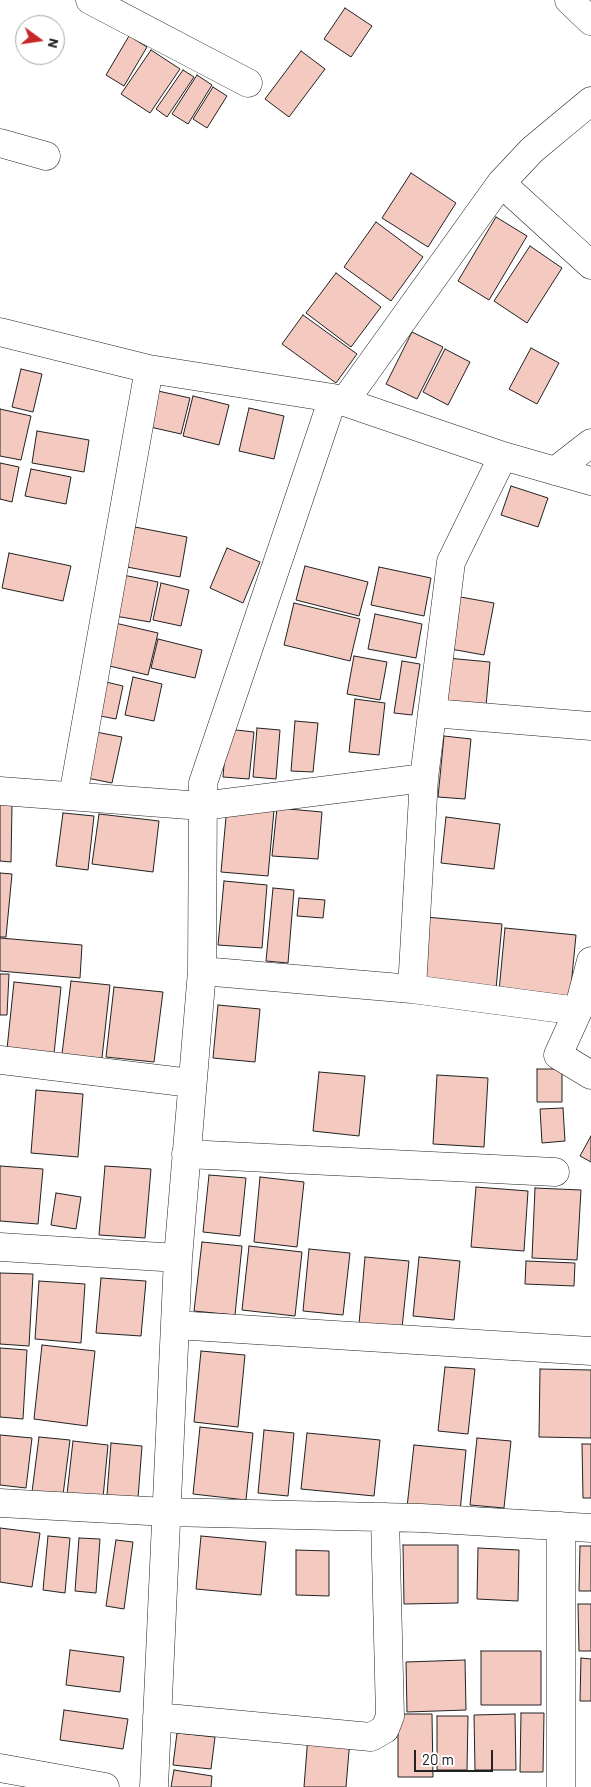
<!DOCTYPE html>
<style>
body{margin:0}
#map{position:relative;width:591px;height:1787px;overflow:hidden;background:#fff;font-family:Barlow,sans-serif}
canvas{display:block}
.north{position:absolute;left:15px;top:15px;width:50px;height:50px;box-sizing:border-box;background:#fff;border:1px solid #a7a7a7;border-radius:50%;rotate:104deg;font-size:14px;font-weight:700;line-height:20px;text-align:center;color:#222}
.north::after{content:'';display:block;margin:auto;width:18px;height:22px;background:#c62828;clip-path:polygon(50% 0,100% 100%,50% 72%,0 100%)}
.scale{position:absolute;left:414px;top:1750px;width:79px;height:22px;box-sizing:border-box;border:2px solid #222;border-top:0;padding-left:6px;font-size:15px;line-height:18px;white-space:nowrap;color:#222;-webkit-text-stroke:4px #fff;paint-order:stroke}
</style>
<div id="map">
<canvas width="591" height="1787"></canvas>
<div class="north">N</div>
<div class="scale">20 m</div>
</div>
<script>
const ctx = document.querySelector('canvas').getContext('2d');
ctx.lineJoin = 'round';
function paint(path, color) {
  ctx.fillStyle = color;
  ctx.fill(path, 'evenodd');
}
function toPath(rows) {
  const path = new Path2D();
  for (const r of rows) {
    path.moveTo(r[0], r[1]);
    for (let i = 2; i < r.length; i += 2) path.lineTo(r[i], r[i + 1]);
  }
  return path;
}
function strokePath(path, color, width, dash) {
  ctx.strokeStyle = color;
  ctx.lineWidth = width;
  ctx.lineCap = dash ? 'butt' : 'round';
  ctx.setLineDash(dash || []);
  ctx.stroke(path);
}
const building = toPath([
 [345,8,372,26,351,57,324,39,345,8],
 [129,36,147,47,124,86,106,75,129,36],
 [151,50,180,69,150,113,121,94,151,50],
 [301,51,325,69,289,117,265,99,301,51],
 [183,70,194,77,167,117,156,109,183,70],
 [197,75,212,85,188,124,172,114,197,75],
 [213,87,227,96,207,128,193,119,213,87],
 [411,173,456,203,428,247,382,218,411,173],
 [496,217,527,236,489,300,458,281,496,217],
 [376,222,423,257,391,301,344,267,376,222],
 [530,246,562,268,527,323,494,301,530,246],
 [336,273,381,307,351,347,306,313,336,273],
 [303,315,357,354,336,383,282,344,303,315],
 [412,332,443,347,417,399,386,384,412,332],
 [531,348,559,363,537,404,509,389,531,348],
 [445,349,470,362,448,405,423,392,445,349],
 [21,369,42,374,33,412,12,407,21,369],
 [158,391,190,398,181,434,150,427,158,391],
 [193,396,229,405,219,445,183,436,193,396],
 [249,408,284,416,274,459,239,451,249,408],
 [0,409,31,416,21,460,0,456,0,409],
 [37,431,89,440,84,472,32,463,37,431],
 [0,463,19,467,12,502,0,499,0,463],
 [31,469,71,477,66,504,25,496,31,469],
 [511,486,548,498,538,527,501,515,511,486],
 [135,527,187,537,180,577,127,567,135,527],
 [227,548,260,562,243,603,210,588,227,548],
 [9,553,71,566,63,601,2,588,9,553],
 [305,566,368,582,359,616,296,600,305,566],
 [379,567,431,578,424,616,371,605,379,567],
 [123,575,158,582,150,622,115,616,123,575],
 [161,583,189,590,181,626,153,620,161,583],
 [455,596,494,603,484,655,445,648,455,596],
 [294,603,360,619,350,661,284,645,294,603],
 [375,614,422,624,416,658,368,649,375,614],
 [115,623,158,633,148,675,105,665,115,623],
 [158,639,202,650,195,678,151,668,158,639],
 [354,656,387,662,380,700,347,694,354,656],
 [447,658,490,662,485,717,442,713,447,658],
 [402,661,420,664,412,715,394,713,402,661],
 [133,677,162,684,154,721,125,715,133,677],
 [102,681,123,686,116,719,95,715,102,681],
 [355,699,385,703,379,755,349,752,355,699],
 [295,721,318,723,313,772,291,771,295,721],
 [257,728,280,730,276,779,253,777,257,728],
 [227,729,254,732,249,779,223,777,227,729],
 [96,732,122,737,112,783,87,778,96,732],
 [444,736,471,739,465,799,438,797,444,736],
 [0,804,12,805,11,862,0,861,0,804],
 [227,806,274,810,268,876,221,872,227,806],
 [277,808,322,812,318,859,272,856,277,808],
 [63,813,94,816,88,870,56,866,63,813],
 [99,814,159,821,153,872,92,864,99,814],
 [446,817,500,824,494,869,441,863,446,817],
 [0,873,12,874,6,937,0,937,0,873],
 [224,881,267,885,262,948,218,945,224,881],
 [273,888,294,890,288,963,266,961,273,888],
 [299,898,325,900,323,918,297,916,299,898],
 [426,917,502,924,496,989,420,982,426,917],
 [505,928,576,935,570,997,499,991,505,928],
 [0,938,82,945,80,978,0,971,0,938],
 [0,974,9,974,7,1015,0,1015,0,974],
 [71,981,110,985,101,1067,61,1062,71,981],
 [14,982,61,987,54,1054,7,1049,14,982],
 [114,987,163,992,154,1062,106,1057,114,987],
 [218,1005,260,1009,255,1062,213,1058,218,1005],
 [537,1069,562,1069,562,1102,537,1102,537,1069],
 [319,1072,365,1076,359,1136,313,1131,319,1072],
 [437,1075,488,1078,484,1147,433,1144,437,1075],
 [36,1090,83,1094,78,1157,31,1153,36,1090],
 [563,1108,565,1141,542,1143,540,1109,563,1108],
 [591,1136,591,1162,580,1156,591,1136],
 [0,1166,43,1169,38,1224,0,1221,0,1166],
 [105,1166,151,1169,145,1238,99,1235,105,1166],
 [209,1175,246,1178,240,1236,203,1232,209,1175],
 [260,1177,304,1182,297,1247,254,1242,260,1177],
 [476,1187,528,1191,524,1251,471,1247,476,1187],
 [535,1188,581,1190,577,1260,532,1258,535,1188],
 [56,1193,81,1197,76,1229,51,1225,56,1193],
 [202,1242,242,1246,235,1315,194,1311,202,1242],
 [249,1246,302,1252,295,1316,242,1310,249,1246],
 [309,1249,350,1253,343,1315,303,1311,309,1249],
 [365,1257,409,1261,402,1328,359,1324,365,1257],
 [419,1257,460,1261,454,1320,413,1316,419,1257],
 [526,1261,575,1263,574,1286,525,1284,526,1261],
 [0,1273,33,1274,29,1346,0,1344,0,1273],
 [101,1278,146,1281,141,1336,96,1333,101,1278],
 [39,1281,85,1284,81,1343,35,1339,39,1281],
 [42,1345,95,1351,87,1426,34,1419,42,1345],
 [0,1348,27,1350,23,1419,0,1417,0,1348],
 [201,1351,245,1355,238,1427,194,1422,201,1351],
 [445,1367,475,1369,468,1434,438,1431,445,1367],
 [540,1369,591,1370,591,1438,539,1437,540,1369],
 [200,1427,253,1433,246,1500,193,1494,200,1427],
 [264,1430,294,1433,288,1496,258,1493,264,1430],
 [307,1433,380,1440,374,1496,301,1489,307,1433],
 [0,1435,32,1438,26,1488,0,1485,0,1435],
 [39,1437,70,1440,63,1495,32,1492,39,1437],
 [477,1438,511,1441,504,1508,470,1505,477,1438],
 [73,1441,108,1445,103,1498,67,1494,73,1441],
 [111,1443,142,1446,138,1498,107,1495,111,1443],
 [582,1444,591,1444,591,1498,583,1498,582,1444],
 [414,1445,466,1450,460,1512,407,1507,414,1445],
 [0,1528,40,1533,32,1587,0,1582,0,1528],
 [48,1536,70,1538,65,1593,43,1590,48,1536],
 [201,1536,266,1542,261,1595,196,1589,201,1536],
 [79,1538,100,1539,96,1593,75,1591,79,1538],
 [116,1540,133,1542,124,1609,106,1606,116,1540],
 [403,1545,458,1545,458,1603,404,1604,403,1545],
 [580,1546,591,1546,591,1591,579,1591,580,1546],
 [478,1548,519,1550,518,1601,477,1599,478,1548],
 [296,1550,329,1551,329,1596,296,1595,296,1550],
 [578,1604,591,1604,591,1651,579,1651,578,1604],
 [70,1650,124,1657,120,1692,66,1685,70,1650],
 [481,1651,541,1651,541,1705,481,1705,481,1651],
 [581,1658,591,1659,591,1701,580,1701,581,1658],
 [465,1660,466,1710,407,1712,406,1662,465,1660],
 [64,1710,128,1719,123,1749,60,1740,64,1710],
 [521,1713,544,1713,543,1772,520,1772,521,1713],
 [398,1714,432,1714,433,1777,398,1777,398,1714],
 [515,1714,516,1770,475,1770,474,1715,515,1714],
 [437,1716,468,1716,467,1770,437,1770,437,1716],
 [177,1733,215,1737,211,1769,173,1765,177,1733],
 [308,1736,350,1739,346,1787,304,1787,308,1736],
 [174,1770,212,1776,211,1787,171,1787,174,1770]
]);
paint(building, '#f3c9c0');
strokePath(building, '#222', 1);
const minor = toPath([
 [90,0,248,83],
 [569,0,591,21],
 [0,143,46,156],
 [501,183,591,265],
 [0,332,149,369,333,398,503,456,591,481],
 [344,402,501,183,532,150,591,101],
 [555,471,591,443],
 [432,713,591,726],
 [0,791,202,806,424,778],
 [73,796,149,369],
 [202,971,412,989,578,1011,591,961],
 [412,989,424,778,451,562,503,456],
 [578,1011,558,1055,591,1075],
 [0,1060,191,1083],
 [186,1154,555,1172],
 [0,1247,178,1258],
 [175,1325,591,1351],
 [0,1503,167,1512,421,1518,591,1528],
 [561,1526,561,1787],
 [157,1717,371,1737,385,1729,390,1716,385,1517],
 [0,1768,105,1787],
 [154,1787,178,1258,202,971,203,783,333,398]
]);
strokePath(minor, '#222', 29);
strokePath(minor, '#fff', 28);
</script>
